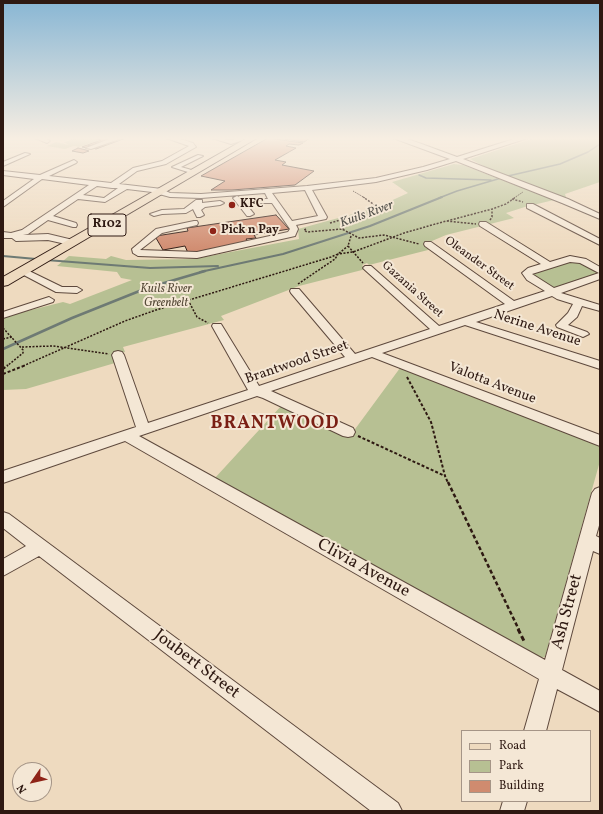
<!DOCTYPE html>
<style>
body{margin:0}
#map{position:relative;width:603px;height:814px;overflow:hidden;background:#eedabf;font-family:Vollkorn,serif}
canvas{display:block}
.frame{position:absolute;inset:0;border:4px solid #2e1912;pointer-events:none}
.legend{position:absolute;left:461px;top:730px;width:130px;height:72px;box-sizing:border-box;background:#f4e7d5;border:1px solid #a59587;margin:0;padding:5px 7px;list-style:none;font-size:12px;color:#2e1912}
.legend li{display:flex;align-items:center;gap:8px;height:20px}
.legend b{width:20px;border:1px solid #a59587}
.north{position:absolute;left:12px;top:762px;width:40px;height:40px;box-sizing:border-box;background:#f4e7d5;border:1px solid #a59587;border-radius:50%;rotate:236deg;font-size:11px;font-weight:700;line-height:16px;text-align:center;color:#2e1912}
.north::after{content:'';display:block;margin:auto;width:14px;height:18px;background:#8f2418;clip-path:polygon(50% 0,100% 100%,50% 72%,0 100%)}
</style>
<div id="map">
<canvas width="603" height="814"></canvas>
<div class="frame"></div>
<ul class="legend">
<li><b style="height:5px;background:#eedabf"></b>Road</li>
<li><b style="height:11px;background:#b7c093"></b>Park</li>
<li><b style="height:11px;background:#d08b6f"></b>Building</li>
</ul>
<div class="north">N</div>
</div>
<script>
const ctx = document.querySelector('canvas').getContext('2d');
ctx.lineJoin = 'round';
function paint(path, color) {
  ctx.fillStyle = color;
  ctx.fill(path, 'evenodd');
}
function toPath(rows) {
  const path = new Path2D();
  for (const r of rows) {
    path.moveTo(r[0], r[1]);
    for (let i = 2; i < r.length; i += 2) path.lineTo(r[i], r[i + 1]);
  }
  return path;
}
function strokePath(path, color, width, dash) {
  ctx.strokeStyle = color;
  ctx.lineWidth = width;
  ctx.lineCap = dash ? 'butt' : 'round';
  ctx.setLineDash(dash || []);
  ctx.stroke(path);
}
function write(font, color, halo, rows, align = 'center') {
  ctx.font = font + ' Vollkorn,serif';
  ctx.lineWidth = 4;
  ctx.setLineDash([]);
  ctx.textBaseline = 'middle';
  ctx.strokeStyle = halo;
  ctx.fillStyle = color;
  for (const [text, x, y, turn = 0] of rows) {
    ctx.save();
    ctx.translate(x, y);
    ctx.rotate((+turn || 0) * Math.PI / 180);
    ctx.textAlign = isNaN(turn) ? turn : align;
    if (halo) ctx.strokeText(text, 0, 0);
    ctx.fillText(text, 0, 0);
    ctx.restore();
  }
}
paint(toPath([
 [77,138,93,138,100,140,79,147,74,146,65,149,47,146,56,142,69,145,64,142],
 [534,138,600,138,600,182,565,194,566,197,563,198,495,172,470,159],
 [454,164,463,165,554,200,533,205,527,205,528,206,506,213,514,218,446,235,425,244,432,249,369,265,367,263,362,265,366,269,299,286,221,316,224,320,123,347,125,352,113,355,115,363,26,389,3,390,3,317,63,302,70,304,132,280,121,278,117,272,57,266,69,256,106,259,111,256,126,260,194,259,299,239,298,229,375,208,408,193,392,182],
 [570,261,579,262,599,273,554,289,533,278,531,273],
 [400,368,596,443,600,448,600,461,545,657,539,658,214,479,282,405,350,436]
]), '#b7c093');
strokePath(toPath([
 [419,175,426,178,491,180],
 [439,198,457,191,508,176,560,164,588,152,600,144]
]), '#6e7a74', 1.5);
strokePath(toPath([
 [3,256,36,259],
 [46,260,150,268,218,266],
 [200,272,283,254,370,226,442,197]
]), '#6e7a74', 2);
strokePath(toPath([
 [3,349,72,318,147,288,205,271]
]), '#6e7a74', 2.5);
const building = toPath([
 [94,138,116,138,100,143,95,143,98,144,88,146,92,147,87,148,82,147,101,140,94,138],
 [120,138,126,138,96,149,93,148,120,138],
 [268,138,303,143,299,145,289,144,286,146,296,148,275,160,286,162,282,165,314,171,295,185,232,190,211,190,225,181,201,176,268,138],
 [277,138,310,138,304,142,277,138],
 [78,148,86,150,89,151,83,153,72,151,78,148],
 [276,215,289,229,254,235,256,238,246,239,248,242,191,253,188,253,185,246,163,250,156,238,156,236,188,231,187,228,276,215]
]);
paint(building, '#d08b6f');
strokePath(building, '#2e1912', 1);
const minor = toPath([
 [35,138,45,138,50,141,47,143,35,138],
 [112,138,122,138,91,149,86,148,112,138],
 [166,138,177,138,193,143,196,147,166,164,137,171,119,184,162,189,170,193,201,194,307,186,376,178,423,167,450,159,393,138,404,138,419,143,457,157,517,138,528,138,463,159,568,199,600,214,600,219,562,203,456,161,427,170,376,182,312,190,327,217,326,219,296,225,298,229,295,236,197,258,138,256,133,253,132,249,156,229,194,221,197,221,198,223,197,225,162,233,140,250,197,252,288,232,290,229,272,203,245,203,254,214,250,216,247,216,233,198,237,196,242,199,268,199,265,193,201,198,170,197,152,192,127,189,105,202,78,199,53,216,76,223,77,225,76,227,73,227,48,220,28,234,23,235,48,234,73,240,74,242,73,244,70,245,48,240,16,241,12,238,3,238,3,232,11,233,22,230,89,185,42,179,3,207,3,201,34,179,3,175,3,171,40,175,74,160,77,162,76,163,49,176,111,183,133,168,162,161,189,146,166,138],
 [97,186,112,188,118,188,104,198,83,195,97,186],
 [305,190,318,216,292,221,272,193,305,190],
 [212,138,231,140,242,138,243,140,231,144,212,138],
 [25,153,30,154,3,166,3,162,25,153],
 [198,155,203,156,181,167,195,171,195,173,191,173,172,167,198,155],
 [196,200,202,200,202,203,220,201,224,203,220,205,205,207,201,210,204,215,200,217,197,217,193,209,186,213,162,214,154,216,150,214,162,210,184,209,196,200],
 [527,204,533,204,600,239,600,245,527,208,527,204],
 [480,222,486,222,550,262,570,256,586,259,600,267,600,279,561,293,600,305,600,311,582,306,577,317,568,325,587,332,589,334,583,337,557,327,556,325,568,313,573,304,557,299,552,296,476,322,600,361,600,369,465,325,382,353,600,435,600,446,372,357,271,391,353,428,355,432,353,436,348,437,343,436,263,398,257,396,139,436,545,660,592,493,595,489,600,487,600,522,596,536,600,538,600,554,593,551,562,670,600,691,600,712,557,689,546,731,524,731,539,679,125,441,3,483,3,471,136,427,112,355,114,352,118,351,122,352,124,355,148,423,248,390,212,326,213,324,221,324,259,386,345,357,291,293,290,291,291,289,299,289,355,354,430,329,365,270,363,268,365,266,371,266,439,326,505,304,425,246,424,244,425,242,431,242,514,301,545,291,527,280,522,273,528,268,541,264,480,226,479,224,480,222],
 [570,262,580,263,599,273,554,288,532,274,570,262],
 [23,268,62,287,77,287,82,290,77,293,56,292,20,273,18,271,20,269,23,268],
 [49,297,54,300,53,302,3,318,3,312,49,297],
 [3,512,9,514,398,803,402,811,371,811,39,556,3,576,3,559,26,546,3,528,3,512],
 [503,801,527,801,524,811,500,811,503,801]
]);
const major = toPath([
 [247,138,257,138,8,285,3,286,3,277,247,138]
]);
strokePath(minor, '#5e493d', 2);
strokePath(major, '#2e1912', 2);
strokePath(toPath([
 [353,191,365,198],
 [514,198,523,192]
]), '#2e1912', 1, [1.5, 1]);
strokePath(toPath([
 [512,199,523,202],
 [490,220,492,217,492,209],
 [447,221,492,209,506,204,516,197],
 [330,223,376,210,376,206,363,197],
 [306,229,304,230,307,232,342,229,359,238,384,235,419,244],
 [342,229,354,219,354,216],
 [351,236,348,246,363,263],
 [298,284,335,259,338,254,353,252,404,233,446,221,476,224],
 [188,300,197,317,208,323],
 [3,328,23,350,23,353,7,366],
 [3,339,12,337],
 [22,347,53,346,109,354],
 [23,366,125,321,156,310,331,257,338,254,348,246]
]), '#2e1912', 1.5, [2, 1.5]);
strokePath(toPath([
 [3,369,8,365],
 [3,374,26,365],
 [407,377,431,422,445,476,448,483],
 [358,436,445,476]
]), '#2e1912', 2, [3, 2]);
strokePath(toPath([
 [448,482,519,630]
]), '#2e1912', 2.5, [4, 2.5]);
strokePath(toPath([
 [518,629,525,643]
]), '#2e1912', 3, [5, 3]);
paint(minor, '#f4e7d5');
paint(major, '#eedabf');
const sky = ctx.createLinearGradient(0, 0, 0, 252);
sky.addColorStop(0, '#88b6d4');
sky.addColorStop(0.55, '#f7eee2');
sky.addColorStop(1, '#f7eee200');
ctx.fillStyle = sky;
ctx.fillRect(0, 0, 603, 252);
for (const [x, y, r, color] of [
 [232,205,4,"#8f2418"],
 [213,231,4,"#8f2418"]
]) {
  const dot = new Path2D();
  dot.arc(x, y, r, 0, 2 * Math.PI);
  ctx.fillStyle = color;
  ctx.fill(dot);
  strokePath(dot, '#f4e7d5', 1.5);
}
write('bold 12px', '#2e1912', '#f4e7d5', [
 ["KFC",240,205],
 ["Pick n Pay",221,231]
], 'left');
write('12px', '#2e1912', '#f4e7d5', [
 ["Oleander Street",479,264,36],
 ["Gazania Street",412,290,42]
]);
write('italic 12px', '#574b39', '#f4e7d5', [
 ["Kuils River",166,290],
 ["Greenbelt",166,304]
]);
write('italic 13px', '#53514b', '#f4e7d5', [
 ["Kuils River",367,215,-20]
]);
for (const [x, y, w] of [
 [107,225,38]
]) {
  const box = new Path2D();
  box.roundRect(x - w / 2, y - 11, w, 22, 3);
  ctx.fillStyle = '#f4e7d5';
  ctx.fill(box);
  strokePath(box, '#2e1912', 1);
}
write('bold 13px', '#2e1912', null, [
 ["R102",107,225]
]);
write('14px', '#2e1912', '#f4e7d5', [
 ["Nerine Avenue",537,329,18],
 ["Brantwood Street",297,363,-19],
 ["Valotta Avenue",492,384,21]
]);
write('17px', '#2e1912', '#f4e7d5', [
 ["Clivia Avenue",363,569,29],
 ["Ash Street",568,612,-75],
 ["Joubert Street",196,665,37]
]);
ctx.letterSpacing = '1px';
write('bold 18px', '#7a1f14', '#f4e7d5', [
 ["BRANTWOOD",275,425]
]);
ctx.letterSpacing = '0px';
</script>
